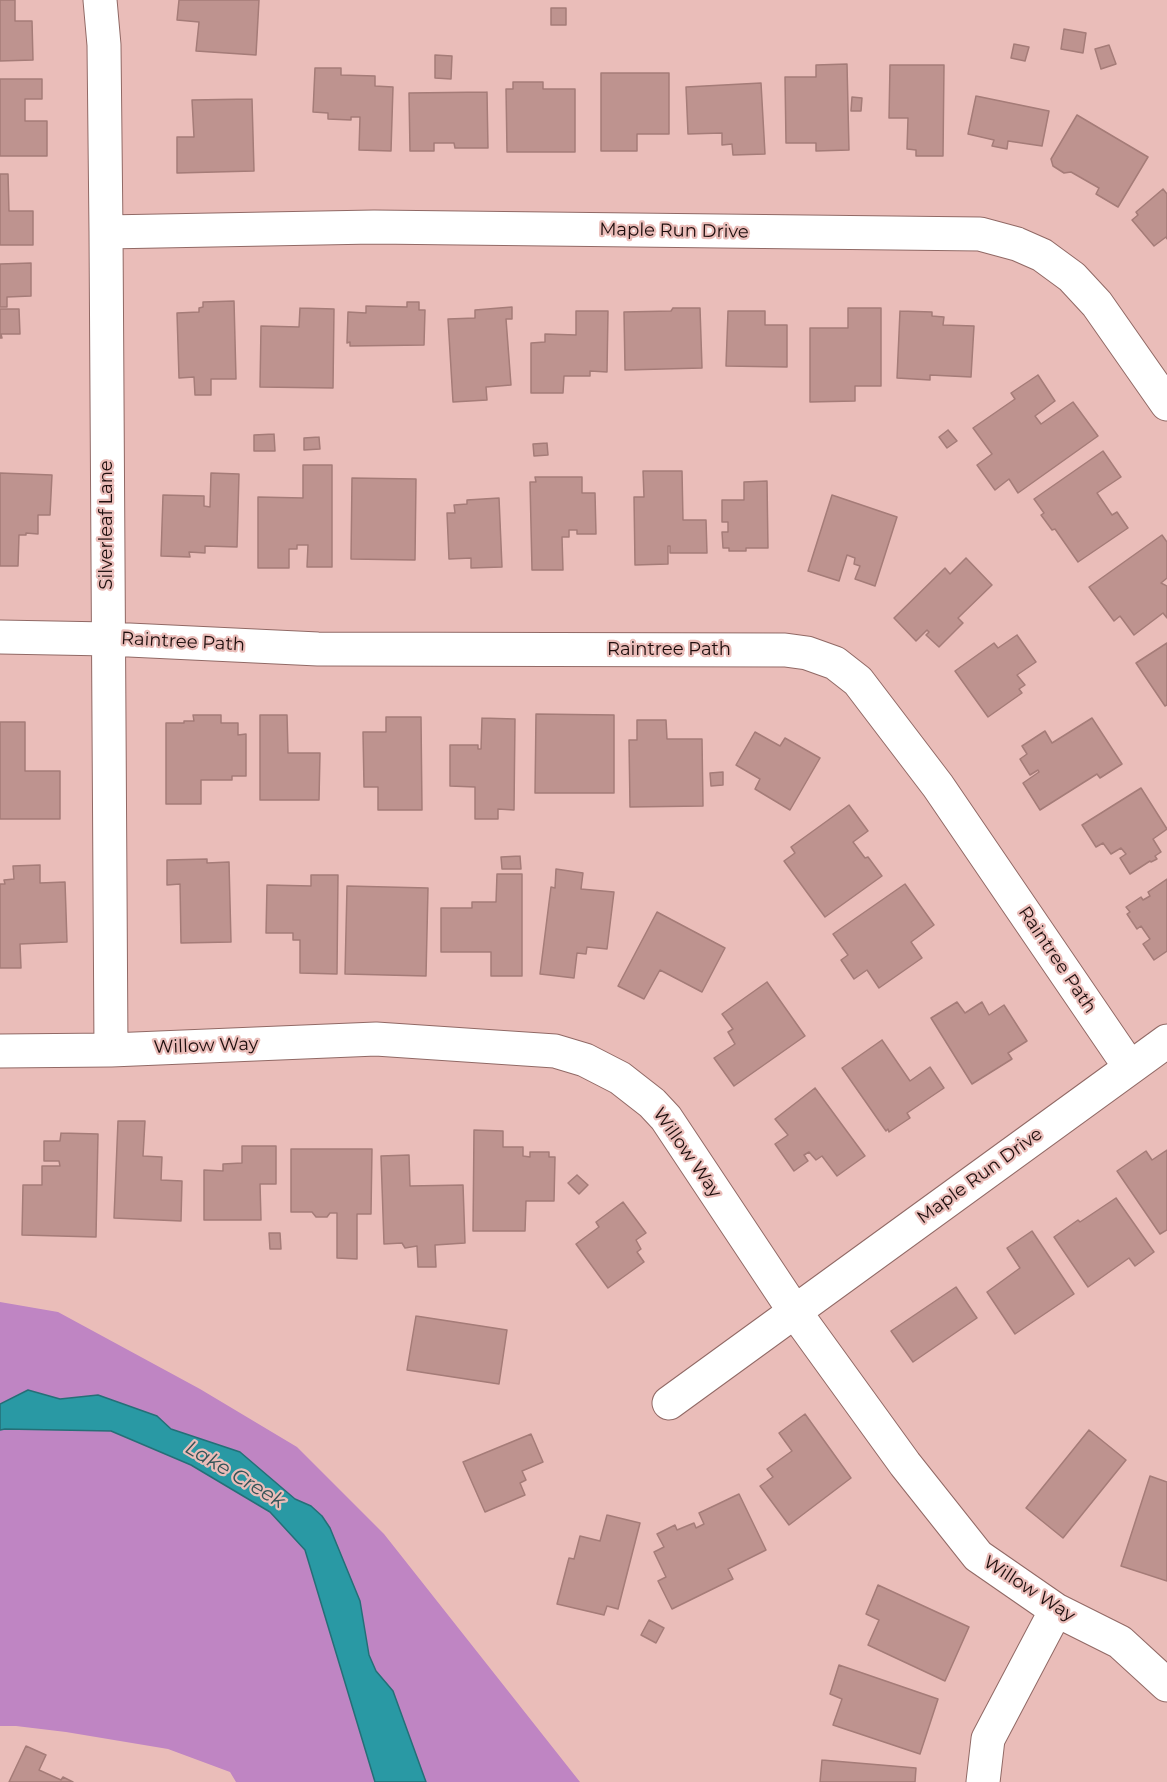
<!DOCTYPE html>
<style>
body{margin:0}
canvas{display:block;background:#eabdb9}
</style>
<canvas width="1167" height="1782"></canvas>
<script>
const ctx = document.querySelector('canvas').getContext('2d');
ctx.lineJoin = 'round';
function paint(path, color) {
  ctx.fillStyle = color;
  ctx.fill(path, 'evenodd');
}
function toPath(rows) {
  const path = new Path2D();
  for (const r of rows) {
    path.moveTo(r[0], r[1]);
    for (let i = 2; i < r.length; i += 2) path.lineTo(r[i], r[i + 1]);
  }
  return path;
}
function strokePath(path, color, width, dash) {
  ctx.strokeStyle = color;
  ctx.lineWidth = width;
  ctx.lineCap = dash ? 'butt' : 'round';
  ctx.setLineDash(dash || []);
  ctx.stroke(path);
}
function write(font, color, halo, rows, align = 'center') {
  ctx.font = font + ' Montserrat,sans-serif';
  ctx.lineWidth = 4.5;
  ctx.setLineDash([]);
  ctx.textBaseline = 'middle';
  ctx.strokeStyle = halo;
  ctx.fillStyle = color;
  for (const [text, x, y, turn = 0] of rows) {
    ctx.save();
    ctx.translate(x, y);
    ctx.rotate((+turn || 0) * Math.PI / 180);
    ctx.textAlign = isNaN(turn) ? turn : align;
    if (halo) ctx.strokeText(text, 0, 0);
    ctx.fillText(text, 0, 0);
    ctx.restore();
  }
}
paint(toPath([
 [0,1302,58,1312,200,1389,297,1447,384,1534,580,1782,236,1782,230,1772,168,1749,66,1732,16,1726,0,1726]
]), '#bf85c3');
const water = toPath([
 [28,1390,60,1399,98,1395,157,1416,171,1429,240,1452,295,1499,311,1506,322,1516,330,1528,360,1601,369,1655,376,1671,393,1691,426,1782,375,1782,305,1550,270,1512,191,1465,111,1431,5,1429,0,1430,0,1404,28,1390]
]);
paint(water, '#2999a4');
strokePath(water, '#256f77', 1.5);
const building = toPath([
 [0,0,15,0,15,21,32,21,33,60,0,61,0,0],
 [179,0,259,0,256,55,196,51,199,22,177,20,179,0],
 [551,8,566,8,566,25,551,25,551,8],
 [1064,29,1086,33,1083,53,1061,49,1064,29],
 [1014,44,1029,47,1025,61,1011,58,1014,44],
 [1109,45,1116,64,1101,69,1095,49,1109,45],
 [435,55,452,56,451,79,435,78,435,55],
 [847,64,849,150,816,151,816,143,786,143,785,77,816,77,816,65,847,64],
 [890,65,944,65,943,156,916,156,916,150,907,149,908,118,889,118,890,65],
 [315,68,341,68,341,75,375,76,375,86,393,87,391,151,359,150,360,117,351,117,351,120,328,119,328,113,313,112,315,68],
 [601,73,669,73,669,134,637,134,637,151,601,151,601,73],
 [0,79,42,79,42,99,25,99,25,121,47,121,47,156,0,156,0,79],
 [513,82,543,82,543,89,575,89,575,152,507,152,506,89,513,89,513,82],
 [761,83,765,154,733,155,732,144,722,145,722,133,688,134,686,87,761,83],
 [487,92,488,148,455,148,454,143,434,143,434,151,410,151,409,93,487,92],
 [976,96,1049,111,1042,146,1008,141,1007,149,992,146,994,140,968,134,976,96],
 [852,97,862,98,861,111,851,111,852,97],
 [252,99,254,171,177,173,177,137,194,137,192,100,252,99],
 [1077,115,1148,157,1118,207,1096,194,1099,188,1071,172,1064,173,1053,166,1051,159,1077,115],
 [0,174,8,174,9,211,33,211,33,245,0,245,0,174],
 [1163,189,1167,194,1167,239,1166,237,1154,246,1132,220,1138,215,1136,212,1163,189],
 [31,263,31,296,7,297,7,307,0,307,0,264,31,263],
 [234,301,236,379,211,379,211,395,195,395,194,377,179,378,177,313,199,312,199,308,203,307,203,302,234,301],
 [407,302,419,302,419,310,425,310,424,345,350,346,350,342,347,343,348,312,366,313,366,306,407,307,407,302],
 [512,307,512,319,506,319,511,385,486,387,487,400,453,402,448,319,475,318,475,310,512,307],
 [300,308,334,309,333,388,260,387,261,326,299,327,300,308],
 [673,308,700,308,702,368,625,370,624,312,671,311,673,308],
 [848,308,881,308,881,386,855,386,855,401,810,402,810,328,848,328,848,308],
 [0,309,19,309,20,334,1,334,2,338,0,338,0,309],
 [576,311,608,311,607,372,590,371,590,376,564,376,563,393,531,393,531,343,545,342,545,334,576,335,576,311],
 [728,311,765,311,765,325,787,325,787,367,726,366,728,311],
 [900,311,932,312,932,316,944,317,943,325,974,326,971,377,930,375,930,380,897,378,900,311],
 [1038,375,1055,401,1035,416,1041,424,1073,402,1098,436,1018,493,1009,479,995,490,977,465,992,454,973,428,1015,399,1011,393,1038,375],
 [948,430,957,441,947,448,939,437,948,430],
 [274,434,275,451,254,451,254,435,274,434],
 [319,437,320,449,304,450,304,438,319,437],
 [547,443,548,455,534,456,533,444,547,443],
 [1103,451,1121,477,1097,493,1112,515,1117,512,1128,528,1078,562,1055,529,1052,530,1041,515,1044,513,1034,499,1103,451],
 [303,465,332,465,332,567,307,567,308,545,297,545,297,549,289,549,289,568,258,568,258,497,303,498,303,465],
 [643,471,682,471,683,520,706,520,707,553,670,553,670,546,668,546,668,564,635,565,634,497,644,497,643,471],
 [0,473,52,475,50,515,38,515,38,534,26,533,26,535,19,535,18,566,0,566,0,473],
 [211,473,239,474,237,547,205,546,205,553,189,552,190,557,161,556,163,495,204,496,204,506,210,507,211,473],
 [535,477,582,477,582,493,595,493,596,534,577,534,577,530,569,530,569,537,562,537,563,570,532,570,530,482,536,482,535,477],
 [352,478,416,479,415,560,351,559,352,478],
 [767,481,768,548,746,548,746,551,729,551,729,548,723,548,722,532,728,532,728,522,722,522,722,500,744,500,744,482,767,481],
 [832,495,897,517,875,586,855,579,860,566,854,564,855,558,847,555,839,581,808,571,832,495],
 [499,498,502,567,471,568,471,558,449,559,447,513,455,513,454,505,467,504,467,500,499,498],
 [1162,535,1167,542,1167,578,1161,583,1167,586,1167,618,1163,613,1134,635,1120,616,1114,621,1089,587,1162,535],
 [966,558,992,585,958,618,963,623,939,647,926,635,929,632,927,630,916,641,894,618,945,568,950,574,966,558],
 [1017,635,1036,662,1017,675,1025,685,1019,689,1022,693,988,717,955,671,994,643,998,648,1017,635],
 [1167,643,1167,705,1165,706,1136,663,1167,643],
 [536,714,614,715,614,793,535,793,536,714],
 [193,715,221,715,221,723,238,723,238,735,246,734,246,776,232,776,232,780,201,780,201,804,166,804,166,723,184,723,184,721,194,721,193,715],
 [260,715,287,715,288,753,320,753,319,800,260,800,260,715],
 [386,717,421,717,422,810,378,810,378,787,364,787,363,732,386,732,386,717],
 [482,718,515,719,514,810,498,809,498,819,475,819,475,787,450,786,450,745,478,745,478,749,481,749,482,718],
 [1092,718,1122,764,1100,778,1097,774,1040,810,1023,783,1039,772,1038,770,1030,775,1020,759,1027,754,1022,746,1045,731,1052,743,1092,718],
 [637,720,666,720,667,739,702,739,703,806,630,807,629,740,637,740,637,720],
 [0,722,25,722,25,771,60,771,60,819,0,819,0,722],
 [755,732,780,746,785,738,820,758,790,810,755,789,760,779,736,765,755,732],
 [723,772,723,785,711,786,710,773,723,772],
 [1141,788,1167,829,1153,839,1161,852,1155,856,1157,859,1151,862,1150,861,1130,874,1120,858,1126,854,1121,848,1111,854,1103,843,1096,847,1082,825,1141,788],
 [849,805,868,831,853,842,865,858,868,857,882,876,825,917,784,861,795,853,791,847,849,805],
 [520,856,521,869,502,869,501,857,520,856],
 [207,859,207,863,229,862,231,942,181,943,180,884,167,885,167,860,207,859],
 [40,865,40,883,65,882,67,942,20,944,21,968,0,968,0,884,5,884,4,880,14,879,13,866,40,865],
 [556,869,583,873,581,889,614,892,607,949,587,947,586,954,577,953,574,978,540,974,551,887,555,888,556,869],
 [497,874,522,874,522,976,491,976,491,952,441,952,441,908,472,908,472,902,496,902,497,874],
 [311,875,338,875,337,974,300,973,300,940,293,940,293,933,266,933,267,885,311,886,311,875],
 [1167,879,1167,951,1154,960,1143,944,1150,939,1141,926,1137,929,1127,914,1130,912,1126,907,1141,897,1143,900,1150,896,1148,892,1167,879],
 [905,884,934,925,911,942,922,958,879,988,867,970,854,979,841,960,848,955,833,934,905,884],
 [347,886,428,888,426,976,345,974,347,886],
 [657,912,725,948,702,992,660,970,644,999,618,986,657,912],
 [767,982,805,1036,734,1086,714,1058,735,1044,728,1032,733,1029,722,1014,767,982],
 [957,1002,965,1013,982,1002,989,1015,1004,1005,1027,1041,1008,1053,1012,1059,972,1084,931,1018,957,1002],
 [882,1040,910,1081,930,1067,944,1088,907,1113,910,1118,889,1132,888,1129,886,1131,842,1068,882,1040],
 [815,1088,865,1156,837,1176,822,1156,816,1160,809,1152,804,1155,808,1161,794,1171,775,1144,788,1135,775,1119,815,1088],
 [118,1121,145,1121,143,1156,162,1157,161,1180,182,1181,181,1221,114,1218,118,1121],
 [474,1130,503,1131,503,1147,523,1147,523,1156,530,1157,530,1152,549,1152,549,1157,555,1157,554,1201,526,1201,525,1231,473,1231,474,1130],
 [61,1133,98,1134,96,1237,22,1235,23,1185,42,1185,42,1166,60,1166,59,1161,44,1161,44,1141,60,1141,61,1133],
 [242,1146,276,1146,276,1184,260,1184,261,1220,204,1220,204,1170,223,1171,223,1164,242,1163,242,1146],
 [291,1149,372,1149,371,1214,357,1214,357,1259,337,1258,337,1213,330,1213,327,1217,316,1217,312,1212,291,1212,291,1149],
 [1167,1150,1167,1230,1160,1234,1117,1171,1146,1151,1152,1160,1167,1150],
 [409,1155,410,1186,463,1185,465,1243,435,1245,436,1267,418,1267,417,1246,405,1248,402,1243,384,1244,381,1156,409,1155],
 [577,1175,588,1185,579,1194,568,1183,577,1175],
 [1116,1198,1154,1252,1135,1266,1129,1258,1088,1287,1054,1237,1078,1220,1080,1222,1116,1198],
 [623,1202,646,1233,636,1240,641,1249,637,1252,644,1262,608,1288,576,1244,599,1227,596,1222,623,1202],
 [1032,1231,1074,1294,1015,1334,987,1292,1020,1268,1007,1248,1032,1231],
 [269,1233,280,1233,281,1249,270,1249,269,1233],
 [956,1287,977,1318,913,1362,891,1331,956,1287],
 [416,1316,507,1330,499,1384,407,1370,416,1316],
 [805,1414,851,1478,789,1525,760,1486,773,1477,767,1469,792,1451,779,1433,805,1414],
 [1089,1430,1126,1460,1063,1538,1026,1508,1089,1430],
 [531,1434,543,1462,522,1471,526,1480,520,1483,525,1495,485,1512,463,1462,531,1434],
 [1150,1476,1167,1482,1167,1581,1121,1566,1150,1476],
 [739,1494,766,1550,728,1569,733,1579,672,1609,658,1581,666,1577,654,1552,664,1547,657,1534,675,1525,677,1530,694,1523,696,1528,704,1524,699,1513,739,1494],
 [607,1515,640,1523,618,1609,607,1606,604,1615,557,1604,569,1558,574,1559,580,1536,600,1541,607,1515],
 [878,1585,969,1627,945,1681,868,1645,879,1620,866,1614,878,1585],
 [649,1620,664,1628,656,1643,641,1635,649,1620],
 [839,1665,938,1699,920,1754,833,1725,842,1699,830,1694,839,1665],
 [26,1746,46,1755,39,1770,61,1780,63,1777,73,1782,9,1782,26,1746],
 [822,1760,916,1768,915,1782,820,1782,822,1760]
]);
paint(building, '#be938f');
strokePath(building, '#a57c78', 1.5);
const street = toPath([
 [100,0,104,45,106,232,111,1050],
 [106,232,374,227,980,234,1017,244,1042,255,1072,277,1097,304,1167,404],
 [0,637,108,639,318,649,785,650,807,653,835,663,858,681,938,786,1129,1066],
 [0,1051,111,1050,376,1039,555,1051,585,1060,620,1078,652,1103,666,1118,795,1312,905,1464,978,1556,1056,1610,1120,1642,1167,1685],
 [669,1403,1167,1041],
 [983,1782,988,1739,1056,1610]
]);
strokePath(street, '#916965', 35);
strokePath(street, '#fff', 33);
write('18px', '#1d0e0d', '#eabdb9', [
 ["Maple Run Drive",674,231,1],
 ["Silverleaf Lane",107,525,-90],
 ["Raintree Path",183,642,3],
 ["Raintree Path",669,650],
 ["Raintree Path",1057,960,56],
 ["Willow Way",206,1046,-2],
 ["Willow Way",687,1153,55],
 ["Maple Run Drive",980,1176,-36],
 ["Willow Way",1029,1589,33]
]);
write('italic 20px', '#345458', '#eabdb9', [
 ["Lake Creek",235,1475,31]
]);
</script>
